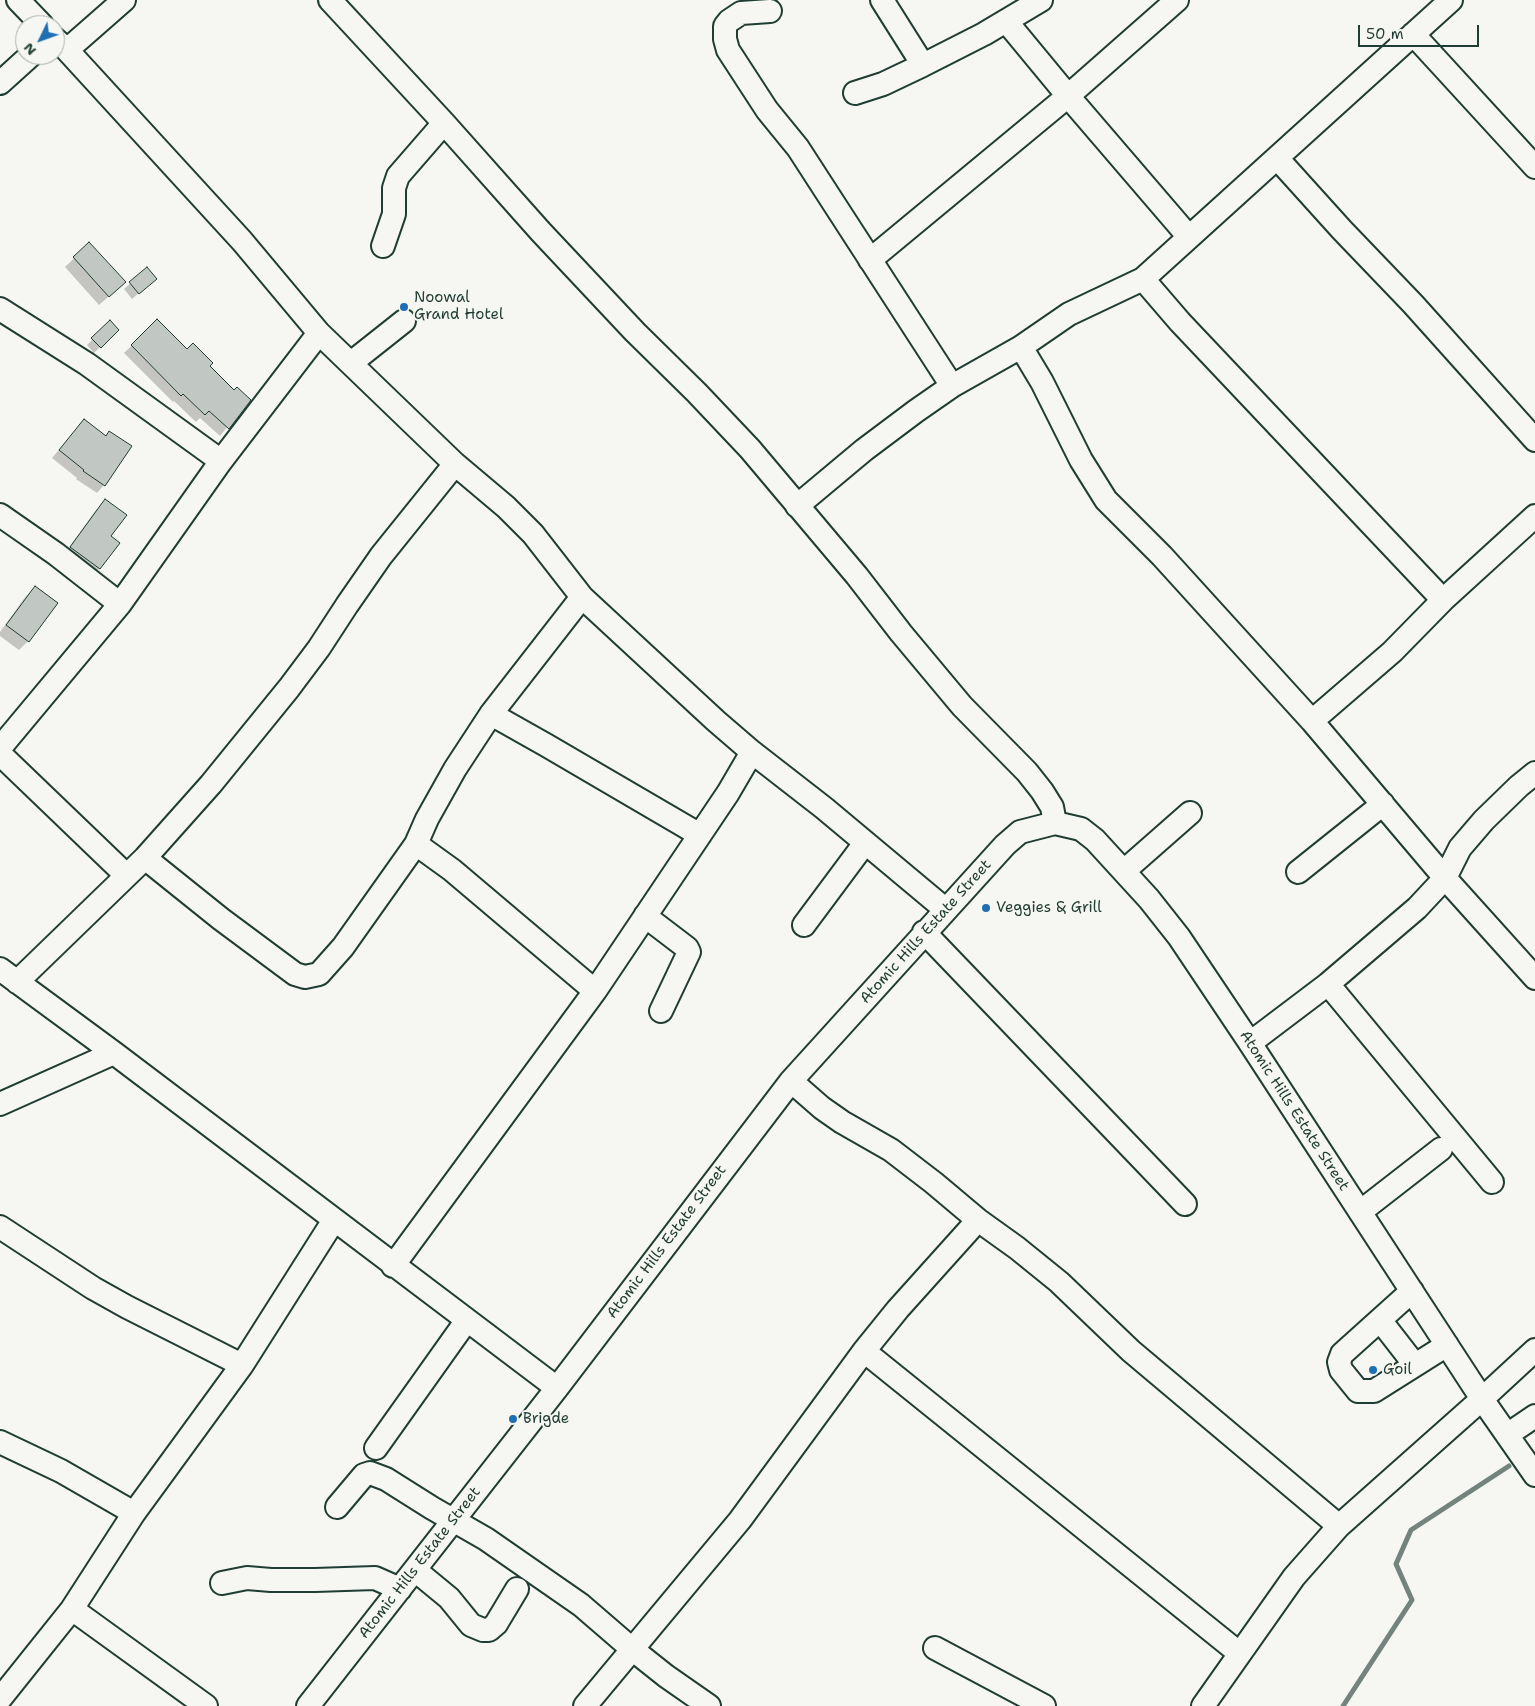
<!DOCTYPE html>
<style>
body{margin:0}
#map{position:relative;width:1535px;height:1706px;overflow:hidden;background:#f6f6f2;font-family:"Shantell Sans",sans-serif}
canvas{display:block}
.north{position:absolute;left:15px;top:15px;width:50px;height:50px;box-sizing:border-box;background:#f6f6f2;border:1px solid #a0aca6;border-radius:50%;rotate:228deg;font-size:14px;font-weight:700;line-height:20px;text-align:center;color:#1f3d34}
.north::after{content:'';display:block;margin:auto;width:18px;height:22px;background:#1f6fb2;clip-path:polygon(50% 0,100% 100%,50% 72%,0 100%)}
.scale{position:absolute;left:1358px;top:25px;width:121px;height:22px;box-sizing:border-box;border:2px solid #1f3d34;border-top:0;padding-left:6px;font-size:15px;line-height:18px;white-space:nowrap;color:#1f3d34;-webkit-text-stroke:4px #f6f6f2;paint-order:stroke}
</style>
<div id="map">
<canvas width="1535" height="1706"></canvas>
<div class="north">N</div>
<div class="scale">50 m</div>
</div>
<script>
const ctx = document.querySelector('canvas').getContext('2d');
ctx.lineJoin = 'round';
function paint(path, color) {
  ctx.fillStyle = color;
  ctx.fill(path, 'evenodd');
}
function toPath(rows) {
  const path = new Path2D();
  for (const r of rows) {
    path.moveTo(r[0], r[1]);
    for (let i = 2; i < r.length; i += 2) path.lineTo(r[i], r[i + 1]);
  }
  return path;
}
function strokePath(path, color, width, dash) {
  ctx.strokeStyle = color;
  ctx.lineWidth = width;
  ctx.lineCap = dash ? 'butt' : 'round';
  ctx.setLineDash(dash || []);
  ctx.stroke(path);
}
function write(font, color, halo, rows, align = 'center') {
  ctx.font = font + ' "Shantell Sans",sans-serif';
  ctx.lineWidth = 4;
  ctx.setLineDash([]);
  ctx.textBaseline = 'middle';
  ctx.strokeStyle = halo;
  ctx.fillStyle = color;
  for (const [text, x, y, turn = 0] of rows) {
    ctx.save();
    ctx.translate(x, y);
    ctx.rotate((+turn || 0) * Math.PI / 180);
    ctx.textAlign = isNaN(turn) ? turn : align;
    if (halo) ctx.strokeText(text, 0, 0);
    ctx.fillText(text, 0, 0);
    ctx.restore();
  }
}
paint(toPath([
 [89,244,115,291,99,305,65,267],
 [147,268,149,284,132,299,124,289],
 [157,321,187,351,208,366,234,392,249,400,220,436,200,418,196,422,174,401,173,402,124,353],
 [110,322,117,330,94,353,87,345],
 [84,420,104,485,97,493,76,479,77,478,52,458],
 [105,501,109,537,118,543,99,569,90,578,62,557,96,510],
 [36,587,28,641,19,650,0,636,0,632,26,596]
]), '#0003');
strokePath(toPath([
 [1343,1706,1412,1600,1396,1564,1411,1530,1509,1466]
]), '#72847d', 5);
const building = toPath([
 [89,242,126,282,109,297,73,257,89,242],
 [147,267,157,279,139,294,129,282,147,267],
 [157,319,187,349,193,343,213,363,210,366,234,390,237,387,251,400,229,429,209,411,205,415,183,394,181,396,131,345,157,319],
 [110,320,119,330,101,348,91,338,110,320],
 [84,419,106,436,109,431,132,446,105,486,83,471,84,470,59,450,84,419],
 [105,499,127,515,111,536,120,543,100,569,70,547,105,499],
 [35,586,58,603,29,642,6,625,35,586]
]);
paint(building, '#c1c8c3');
strokePath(building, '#1f3d34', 1);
const minor = toPath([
 [18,0,42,25],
 [330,0,444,123,541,232,635,332,697,393,750,449,857,576,901,633,962,706,1027,772,1042,791,1052,807,1055,823],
 [882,0,923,65],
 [1177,0,1068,96,1189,237],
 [770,11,741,13,729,21,725,26,725,39,728,50,767,110,798,148,952,386],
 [1413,34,1535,167],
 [55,39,67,50,242,241,319,333,455,464,506,507,533,534,582,597,716,721,752,752,824,808,946,910],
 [67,50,124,0],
 [0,83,31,55],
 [855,93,883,84,923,65,984,34,1041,0],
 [1277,158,1342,230,1413,304,1535,440],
 [383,246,394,214,394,188,398,176,444,123],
 [870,260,1068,96,1006,21],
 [1143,279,1180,322,1443,600],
 [0,309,87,364,221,461],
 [1021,347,1042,382,1081,460,1106,500,1162,556,1312,721,1445,878,1535,978],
 [351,363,404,321],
 [797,506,864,450,916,411,952,386,1021,347,1069,314,1143,279,1451,0],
 [0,515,56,554,120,604],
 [491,714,546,745,700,835],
 [1312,721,1392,652,1443,600,1535,516],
 [0,748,120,604,221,461,319,333],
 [0,754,126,875],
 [416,844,452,870,595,991],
 [145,858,221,919,295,974,305,977,319,974,343,947,416,844,427,819,455,769,491,714,582,597],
 [1124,871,1190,813],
 [1298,872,1383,804],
 [645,916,687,948,689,952,661,1011],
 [804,925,865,843],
 [924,932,1185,1204],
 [0,969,114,1053,557,1388],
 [17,982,145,858,211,784,289,688,319,648,347,605,381,556,455,464],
 [1328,984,1492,1182],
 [1250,1043,1328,984,1417,908,1445,878,1460,848,1484,820,1519,786,1535,773],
 [791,1081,822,1108,842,1122,891,1150,934,1183,978,1220,1017,1248,1059,1282,1131,1351,1339,1526],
 [0,1104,114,1053],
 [1360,1212,1441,1149],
 [0,1227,93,1288,127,1307,242,1365],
 [393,1266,595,991,728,793,752,752],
 [1412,1291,1342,1354,1339,1362,1341,1370,1358,1391,1374,1391,1447,1345],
 [1380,1320,1415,1365],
 [864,1351,1239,1653],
 [1507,1435,1535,1416],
 [0,1442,61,1471,134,1513],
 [376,1448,467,1320],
 [337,1507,364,1475,370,1473,386,1479,432,1508,486,1539,581,1605,632,1649,666,1676,709,1706],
 [415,1570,449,1598,471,1625,483,1630,489,1630,496,1624,517,1589],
 [222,1583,247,1578,271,1580,315,1580,375,1578,400,1589],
 [72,1609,206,1706],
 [935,1648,1044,1706],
 [0,1699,72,1609,134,1513,242,1365,334,1220],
 [308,1706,557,1388,791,1081,1005,845,1020,832,1055,823,1081,829,1095,840,1149,899,1179,937,1250,1043,1482,1399,1535,1475],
 [585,1706,740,1520,864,1351,898,1309,978,1220],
 [1203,1706,1294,1577,1339,1526,1482,1399,1535,1350]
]);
strokePath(minor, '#1f3d34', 26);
strokePath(minor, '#f6f6f2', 22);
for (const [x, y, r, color] of [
 [404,307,5,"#1f6fb2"],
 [986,908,5,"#1f6fb2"],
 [1373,1370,5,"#1f6fb2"],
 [513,1419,5,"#1f6fb2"]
]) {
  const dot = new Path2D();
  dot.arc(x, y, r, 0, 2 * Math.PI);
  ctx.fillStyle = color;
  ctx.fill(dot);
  strokePath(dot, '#f6f6f2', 2);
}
write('15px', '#1f3d34', '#f6f6f2', [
 ["Noowal",414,298],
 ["Grand Hotel",414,315],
 ["Veggies & Grill",996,908],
 ["Goil",1383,1370],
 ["Brigde",523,1419]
], 'left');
write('15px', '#1f3d34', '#f6f6f2', [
 ["Atomic Hills Estate Street",926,932,-48],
 ["Atomic Hills Estate Street",1294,1111,57],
 ["Atomic Hills Estate Street",667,1242,-53],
 ["Atomic Hills Estate Street",420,1563,-52]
]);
</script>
